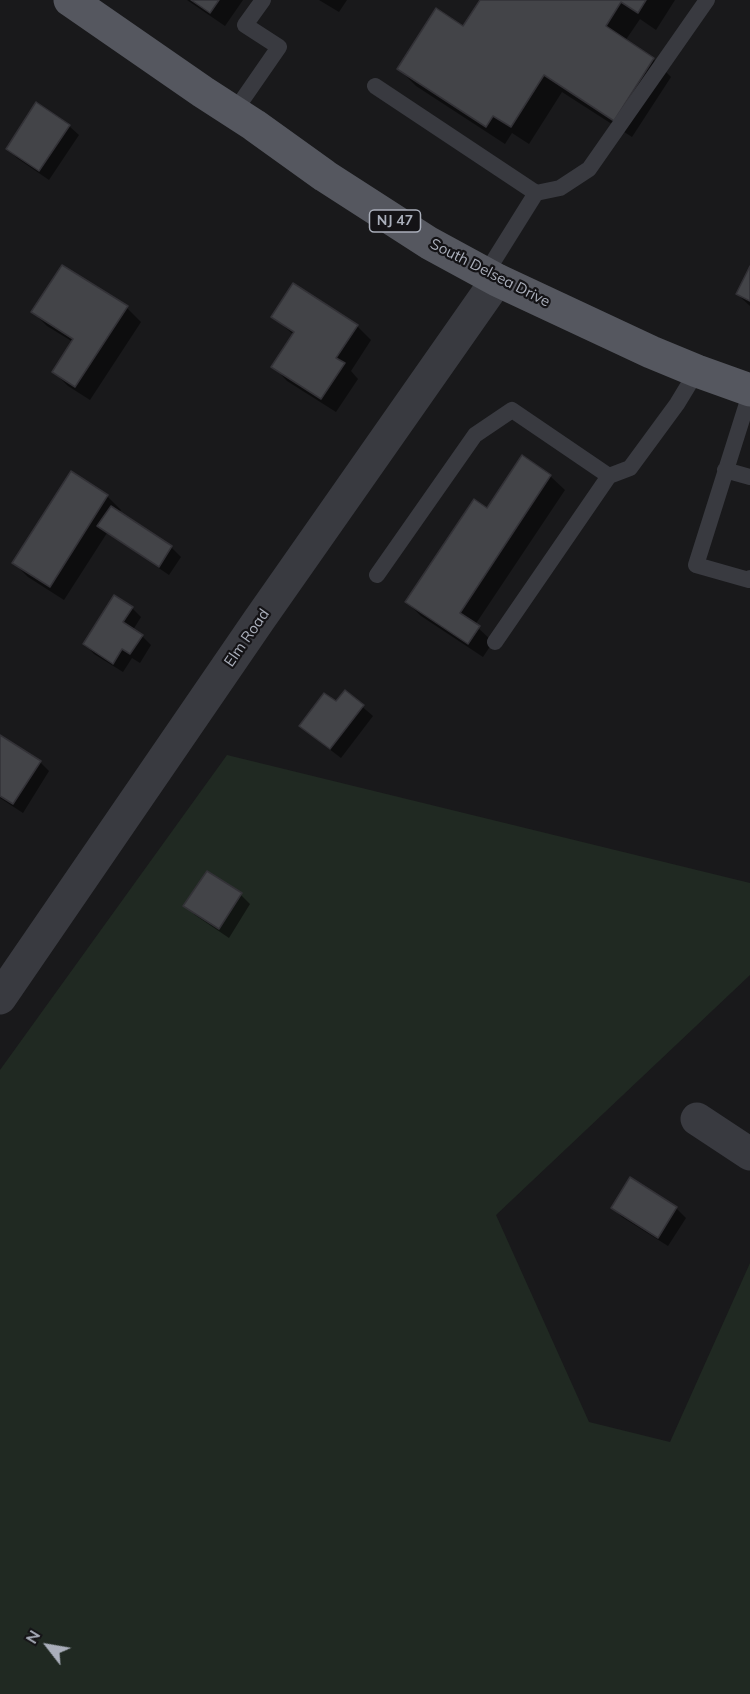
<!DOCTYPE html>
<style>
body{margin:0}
#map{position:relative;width:750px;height:1694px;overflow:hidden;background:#19191b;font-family:Mulish,sans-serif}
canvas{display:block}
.north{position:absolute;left:18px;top:1616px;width:60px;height:60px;-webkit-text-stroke:4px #141316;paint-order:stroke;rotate:301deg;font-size:16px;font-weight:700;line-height:24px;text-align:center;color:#aaafbb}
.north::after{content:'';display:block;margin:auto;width:21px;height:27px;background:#aaafbb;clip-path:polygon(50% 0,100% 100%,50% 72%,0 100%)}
</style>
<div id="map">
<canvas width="750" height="1694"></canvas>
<div class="north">N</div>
</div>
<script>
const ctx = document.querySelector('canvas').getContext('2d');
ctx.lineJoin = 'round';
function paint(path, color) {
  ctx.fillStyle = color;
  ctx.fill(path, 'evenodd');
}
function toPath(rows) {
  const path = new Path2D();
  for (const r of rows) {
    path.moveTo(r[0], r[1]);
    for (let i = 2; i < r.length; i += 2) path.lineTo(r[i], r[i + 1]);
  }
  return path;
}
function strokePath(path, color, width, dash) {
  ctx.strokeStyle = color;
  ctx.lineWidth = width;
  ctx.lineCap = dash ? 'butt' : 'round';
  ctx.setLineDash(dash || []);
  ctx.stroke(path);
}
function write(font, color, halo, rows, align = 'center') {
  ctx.font = font + ' Mulish,sans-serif';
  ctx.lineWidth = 4.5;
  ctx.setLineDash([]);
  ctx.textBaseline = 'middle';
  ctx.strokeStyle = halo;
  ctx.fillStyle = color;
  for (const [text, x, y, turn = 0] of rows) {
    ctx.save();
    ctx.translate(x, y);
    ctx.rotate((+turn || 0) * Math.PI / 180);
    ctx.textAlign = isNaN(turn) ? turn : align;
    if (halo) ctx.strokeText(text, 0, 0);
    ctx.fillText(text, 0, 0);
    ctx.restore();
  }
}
paint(toPath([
 [227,755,750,883,750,975,496,1215,589,1422,670,1442,750,1263,750,1694,0,1694,0,1070]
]), '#202922');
paint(toPath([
 [187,0,243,0,225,26],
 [319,0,347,0,339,12],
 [482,0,675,0,656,30,640,19,625,41,653,59,671,77,632,137,562,92,529,144,512,133,505,144,416,86,399,69,464,28],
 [69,126,79,135,49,180,17,158,8,149],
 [750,269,750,306,737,294],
 [127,308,141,322,90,400,68,386,54,372,73,342,47,326,33,312],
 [273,317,357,326,371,340,351,371,358,379,336,412,287,381,273,366,294,335],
 [523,457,550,476,565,490,475,625,493,642,483,657,421,616,407,602,488,510],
 [107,496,121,510,119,513,171,547,181,557,169,575,107,533,64,600,28,577,14,563],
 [132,608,141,617,133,630,142,636,151,645,140,663,132,658,123,672,94,654,85,644],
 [345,692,373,716,341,758,311,735,301,726,336,704],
 [0,737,40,762,49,771,23,813,0,798],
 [241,895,250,904,229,938,195,915,185,906],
 [631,1180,676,1208,686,1218,668,1246,622,1217,613,1208]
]), '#0007');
const building = toPath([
 [191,0,219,0,210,13,191,0],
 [480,0,646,0,638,13,621,2,606,26,654,58,614,121,544,75,511,127,493,116,486,127,397,69,436,8,463,26,480,0],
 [36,102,70,125,39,171,6,149,36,102],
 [62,265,128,306,75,387,52,372,73,339,31,312,62,265],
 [750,266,750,301,736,294,750,266],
 [293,283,358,325,336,358,345,363,321,399,271,367,294,332,271,317,293,283],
 [522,455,551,475,460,613,480,626,468,644,405,602,474,499,487,508,522,455],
 [71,471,108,495,50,587,12,563,71,471],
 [111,506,172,546,159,567,97,526,111,506],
 [114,595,133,607,123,622,143,635,130,654,122,649,113,664,83,644,114,595],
 [345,690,364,705,330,749,299,726,324,693,336,701,345,690],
 [0,735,41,761,13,804,0,796,0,735],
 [207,871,242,893,219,929,183,906,207,871],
 [630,1177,677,1207,658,1238,611,1208,630,1177]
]);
paint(building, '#434448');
strokePath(building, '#333237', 1.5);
strokePath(toPath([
 [375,86,536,193],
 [234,112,279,47,245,25,263,0],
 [486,273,536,193,560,188,589,169,707,0],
 [750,394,696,565,749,580,750,578],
 [725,470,750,477],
 [377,575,475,435,512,410,609,476,630,468,677,404,697,371],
 [495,642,609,476]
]), '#393a40', 16);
strokePath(toPath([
 [0,998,259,620,497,280],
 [697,1119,750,1154]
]), '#393a40', 33);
strokePath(toPath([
 [70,0,203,92,254,125,325,176,429,243,497,280,651,352,697,371,750,390]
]), '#55575f', 33);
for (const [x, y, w] of [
 [395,221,51]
]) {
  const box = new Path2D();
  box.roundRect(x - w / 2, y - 11, w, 22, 4.5);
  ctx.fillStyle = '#141316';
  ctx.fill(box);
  strokePath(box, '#aaafbb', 1.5);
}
write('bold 14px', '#aaafbb', null, [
 ["NJ 47",395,221]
]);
write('15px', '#aaafbb', '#141316', [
 ["South Delsea Drive",490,273,27],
 ["Elm Road",247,638,-55]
]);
</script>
